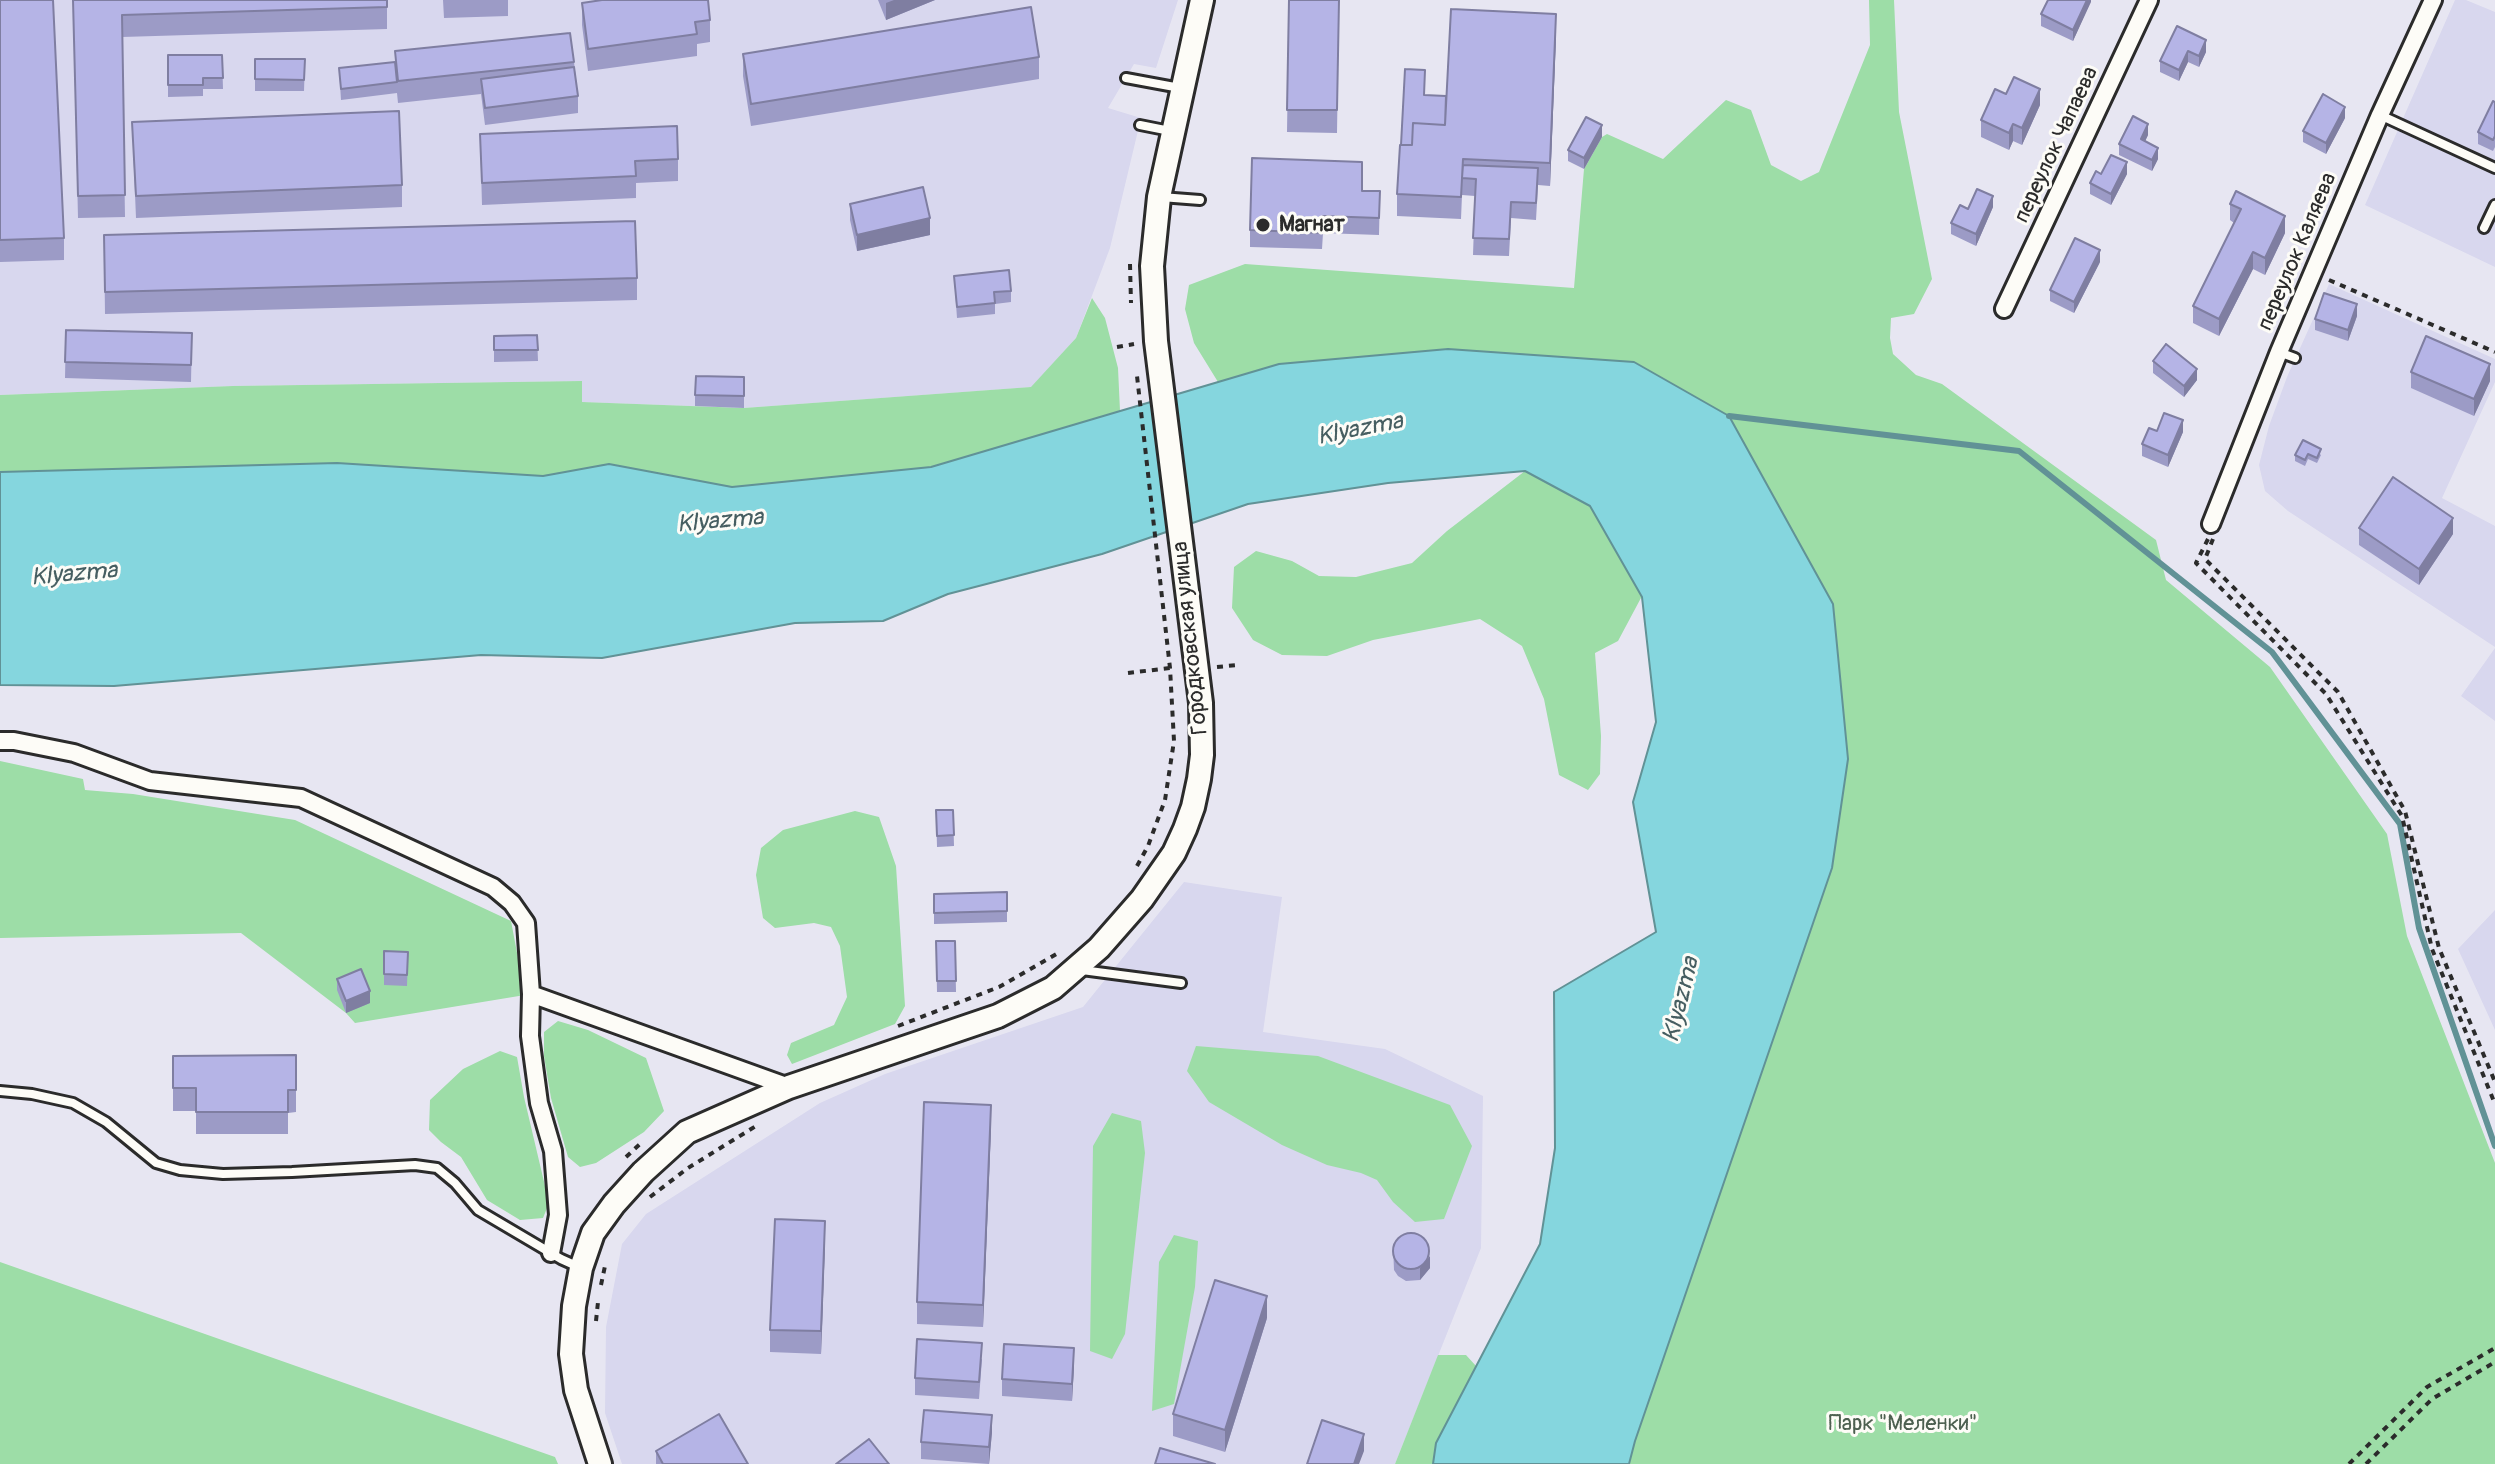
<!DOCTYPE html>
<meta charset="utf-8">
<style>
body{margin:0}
canvas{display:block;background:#e7e6f2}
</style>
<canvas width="2495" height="1464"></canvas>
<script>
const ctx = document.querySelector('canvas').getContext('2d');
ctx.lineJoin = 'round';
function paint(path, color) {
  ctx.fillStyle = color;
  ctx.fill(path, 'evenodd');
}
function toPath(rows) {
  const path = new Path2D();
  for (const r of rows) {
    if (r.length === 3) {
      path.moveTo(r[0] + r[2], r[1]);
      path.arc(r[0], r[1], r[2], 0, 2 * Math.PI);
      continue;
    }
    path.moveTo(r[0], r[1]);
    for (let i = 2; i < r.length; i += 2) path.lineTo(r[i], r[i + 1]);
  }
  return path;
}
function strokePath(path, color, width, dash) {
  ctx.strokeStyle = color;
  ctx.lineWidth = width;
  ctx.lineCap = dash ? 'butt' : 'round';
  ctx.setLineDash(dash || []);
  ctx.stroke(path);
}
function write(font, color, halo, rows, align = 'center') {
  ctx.font = font + ' Pangolin,sans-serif';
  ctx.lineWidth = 6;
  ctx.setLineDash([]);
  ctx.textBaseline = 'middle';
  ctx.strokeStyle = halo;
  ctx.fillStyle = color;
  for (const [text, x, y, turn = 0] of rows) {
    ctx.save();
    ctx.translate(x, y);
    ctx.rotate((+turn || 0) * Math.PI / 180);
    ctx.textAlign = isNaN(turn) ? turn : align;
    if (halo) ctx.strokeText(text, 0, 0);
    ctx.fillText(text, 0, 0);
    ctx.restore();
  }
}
paint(toPath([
 [0,0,1178,0,1156,68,1134,64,1108,108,1141,118,1110,248,1076,338,1032,387,744,408,581,402,581,381,233,386,0,395],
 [2455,0,2466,0,2495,12,2495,267,2365,205],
 [2329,284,2495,359,2495,382,2442,498,2495,526,2495,647,2288,511,2265,491,2259,465,2269,426,2287,377],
 [2495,648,2495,721,2461,696],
 [1184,882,1282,897,1263,1032,1385,1049,1483,1096,1481,1248,1395,1464,622,1464,605,1413,606,1327,622,1244,646,1214,820,1103,885,1074,1083,1007],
 [2495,910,2495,1030,2458,949]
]), '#d8d7ee');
paint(toPath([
 [1869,0,1894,0,1899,112,1932,279,1914,314,1891,318,1890,338,1893,354,1916,375,1942,384,2156,540,2166,580,2270,667,2387,834,2407,936,2495,1163,2495,1464,1629,1464,1833,604,1279,364,1218,382,1194,343,1185,309,1189,285,1245,264,1574,288,1584,169,1602,137,1607,134,1663,159,1726,100,1751,110,1771,165,1801,181,1819,172,1870,45],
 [1092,298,1105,318,1118,368,1120,411,931,467,732,487,609,464,543,476,337,463,0,472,0,395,233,386,582,381,582,402,744,408,1031,387,1076,338],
 [1525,471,1590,506,1642,596,1618,641,1595,653,1601,736,1600,774,1588,790,1559,775,1544,699,1522,646,1480,619,1373,640,1327,656,1282,655,1253,640,1232,608,1234,567,1256,551,1292,561,1319,576,1356,577,1412,563,1447,531],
 [0,761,83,779,85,790,133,794,295,820,511,921,525,995,355,1023,346,1013,241,933,0,938],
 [855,811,879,817,896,866,905,1006,895,1024,792,1064,787,1055,791,1043,834,1025,847,997,840,946,831,927,814,923,775,928,763,918,756,875,761,848,783,830],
 [558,1021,588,1030,646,1058,664,1111,644,1132,596,1163,580,1167,568,1157,551,1098,544,1056,544,1032],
 [1196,1046,1318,1056,1450,1105,1472,1146,1444,1219,1415,1222,1393,1202,1377,1180,1361,1173,1327,1165,1282,1145,1209,1102,1187,1071],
 [500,1051,517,1057,524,1097,549,1203,543,1218,520,1220,487,1200,461,1157,441,1142,429,1130,430,1100,463,1069],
 [1112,1113,1141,1121,1145,1153,1125,1334,1112,1359,1090,1351,1093,1146],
 [1174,1235,1198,1241,1195,1287,1174,1404,1152,1411,1159,1262],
 [0,1262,555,1457,558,1464,0,1464],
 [1438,1355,1466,1355,1476,1366,1436,1443,1433,1464,1395,1464]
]), '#9ddda7');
const water = toPath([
 [1448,349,1634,362,1729,416,1833,604,1848,759,1832,868,1635,1441,1629,1464,1433,1464,1436,1443,1540,1244,1555,1148,1554,992,1656,932,1633,802,1656,722,1642,597,1590,506,1525,471,1388,483,1248,504,1102,554,948,594,883,621,795,623,602,658,481,655,114,686,0,685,0,472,337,463,543,476,609,464,732,487,931,467,1279,364,1448,349]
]);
paint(water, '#85d6de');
strokePath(water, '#619296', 2);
strokePath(toPath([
 [1729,416,2019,451,2272,652,2400,824,2419,928,2495,1146]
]), '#619296', 6);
const lane = toPath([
 [1126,78,1180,88],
 [2380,115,2495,168],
 [1140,125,1170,131],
 [1161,197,1200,200],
 [2484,228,2495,205],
 [2279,352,2295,358],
 [1082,970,1181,983],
 [0,1091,32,1094,73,1103,106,1122,156,1163,180,1170,223,1174,292,1172,415,1165,437,1168,455,1183,478,1210,561,1259,581,1268]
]);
const street = toPath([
 [2004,309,2149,0],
 [2211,524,2279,352,2380,115,2433,0],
 [0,741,14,741,74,753,150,781,301,798,493,887,512,903,526,923,531,994,789,1087],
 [531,994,530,1036,539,1103,553,1151,558,1215,551,1253]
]);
const secondary = toPath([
 [600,1464,576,1390,571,1354,574,1306,581,1268,593,1233,614,1204,643,1172,687,1132,789,1087,998,1016,1053,988,1099,948,1142,899,1174,853,1185,829,1193,807,1199,779,1202,755,1201,703,1156,341,1152,266,1159,197,1202,0]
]);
strokePath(lane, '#2b2b2b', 14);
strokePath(street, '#2b2b2b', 22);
strokePath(secondary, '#2b2b2b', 28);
strokePath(toPath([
 [1130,264,1131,303],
 [2329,280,2495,352],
 [1117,347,1134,344],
 [2208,539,2196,563,2326,694,2402,816,2432,949,2495,1104],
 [2213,539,2205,559,2338,692,2405,811,2439,948,2495,1082],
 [1217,667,1238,665],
 [1128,673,1170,668],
 [1137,866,1148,846,1165,800,1174,741,1170,668,1137,376],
 [898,1026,999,987,1060,952],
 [626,1157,640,1144],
 [650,1197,688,1168,756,1126],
 [601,1285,605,1266],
 [596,1321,598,1302],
 [2349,1464,2427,1387,2495,1348],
 [2366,1464,2432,1399,2495,1362]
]), '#2b2b2b', 4, [6, 6]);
strokePath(lane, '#fdfcf7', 8);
strokePath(street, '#fdfcf7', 16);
strokePath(secondary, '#fdfcf7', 22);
paint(toPath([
 [0,0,64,238,64,260,0,262],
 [73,0,387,0,387,29,122,37,125,217,78,218],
 [443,0,508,0,508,16,444,18],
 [878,0,935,0,886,20],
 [1289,0,1339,0,1337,133,1287,132],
 [2091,0,2073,41,2041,26,2041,14],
 [582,3,710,20,710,42,697,44,697,56,588,71,582,25],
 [2177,26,2206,52,2199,67,2188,62,2179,81,2160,72,2160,61],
 [1556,36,1550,186,1538,185,1536,220,1511,218,1509,256,1473,255,1475,196,1462,195,1461,219,1397,216,1397,194,1424,95,1446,96],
 [395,51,574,62,578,96,578,113,485,125,481,94,398,103,397,93,341,100,339,68,395,62],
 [743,54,1039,57,1039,79,751,126,743,76],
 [168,55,222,55,223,89,203,89,203,96,168,97],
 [255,59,305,59,304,91,255,91],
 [2006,94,2040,105,2022,145,2013,141,2009,150,1981,137,1981,120],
 [2495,102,2495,147,2493,151,2478,144,2478,132],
 [2345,118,2326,154,2303,142,2303,131],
 [132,122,402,185,402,207,136,218],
 [480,134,678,159,678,181,636,183,636,198,482,205],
 [2148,135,2145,141,2158,159,2152,171,2119,155,2119,144],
 [1602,137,1584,169,1568,161,1568,150],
 [2101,174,2127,174,2111,205,2090,194,2090,183],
 [1362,191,1380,191,1379,235,1323,233,1322,249,1250,247,1250,230],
 [850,204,930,235,857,251,850,220],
 [2230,204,2285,233,2265,275,2253,269,2219,336,2193,323,2193,306,2234,223,2230,220],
 [1993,207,1976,246,1951,234,1951,223,1968,209],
 [104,235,637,278,637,300,105,314],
 [2100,262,2074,313,2050,301,2050,290],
 [954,276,1011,291,1011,302,995,304,995,314,957,318],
 [2357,316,2348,341,2315,330,2315,319],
 [66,330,192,333,191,382,65,378],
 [537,335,538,361,494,362,494,336],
 [2153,361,2197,380,2184,397,2153,373],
 [2411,372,2490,381,2474,416,2411,388],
 [744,377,744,408,695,406,695,395],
 [2157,431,2183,432,2168,467,2142,456,2142,444],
 [2303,440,2321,455,2317,463,2308,459,2305,466,2295,461,2295,455],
 [2359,528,2453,534,2419,585,2359,545],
 [936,810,953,810,954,846,937,847],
 [934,894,1007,911,1007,922,934,924],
 [936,941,955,941,956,992,937,992],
 [384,951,408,952,407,986,384,985],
 [337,979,370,1003,346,1013,337,990],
 [296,1055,296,1112,288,1113,288,1134,196,1134,196,1111,173,1111,173,1056],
 [991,1127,983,1327,917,1324,917,1302],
 [825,1243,821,1354,770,1352,770,1330],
 [1393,1245,1430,1268,1420,1280,1406,1281,1398,1276,1394,1270],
 [1267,1318,1225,1452,1173,1436,1173,1414],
 [982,1359,979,1399,915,1395,915,1378],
 [1074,1365,1072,1401,1002,1396,1002,1379],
 [992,1432,989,1464,921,1459,921,1442],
 [656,1451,748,1464,656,1464]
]), '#9c9bc6');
paint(toPath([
 [894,0,935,0,886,20,886,3],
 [2087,0,2091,0,2091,2,2073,41,2073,30],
 [1556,14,1556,36,1550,186,1550,163],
 [2206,40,2206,52,2199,67,2199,56],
 [2188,51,2188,62,2179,81,2179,70],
 [2040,89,2040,105,2022,145,2022,128],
 [2345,107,2345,118,2326,154,2326,143],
 [2013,124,2013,141,2009,150,2009,133],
 [2148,124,2148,135,2141,150,2141,139],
 [1602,125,1602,137,1584,169,1584,158],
 [2158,148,2158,159,2152,171,2152,160],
 [2127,162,2127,174,2111,205,2111,194],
 [1993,196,1993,207,1976,246,1976,234],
 [2285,216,2285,233,2265,275,2265,258],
 [930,218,930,235,857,251,857,235],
 [2100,250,2100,262,2074,313,2074,302],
 [2253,252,2253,269,2219,336,2219,319],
 [2357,304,2357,316,2348,341,2348,330],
 [2490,364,2490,381,2474,416,2474,399],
 [2197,369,2197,380,2184,397,2184,386],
 [2183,420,2183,432,2168,467,2168,455],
 [2453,518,2453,534,2419,585,2419,569],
 [370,991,370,1003,346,1013,346,1001],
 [991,1105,991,1127,983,1327,983,1305],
 [825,1221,825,1243,821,1354,821,1331],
 [1430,1256,1430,1268,1420,1280,1420,1268],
 [1267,1296,1267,1318,1225,1452,1225,1430],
 [1074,1348,1074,1365,1072,1401,1072,1384],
 [992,1415,992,1432,989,1464,989,1447],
 [1364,1434,1364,1451,1359,1464,1354,1464]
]), '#7f7ea1');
const building = toPath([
 [0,0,53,0,64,238,0,240,0,0],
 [73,0,387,0,387,7,122,15,125,195,78,196,73,0],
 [602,0,708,0,710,20,695,22,697,34,588,49,582,3,602,0],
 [1289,0,1339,0,1337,110,1287,110,1289,0],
 [2048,0,2087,0,2073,30,2041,14,2048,0],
 [1031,7,1039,57,751,104,743,54,1031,7],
 [1451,9,1556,14,1550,163,1463,159,1461,197,1397,194,1400,145,1412,145,1413,123,1445,125,1451,9],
 [2177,26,2206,40,2199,56,2188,51,2179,70,2160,61,2177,26],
 [570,33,574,62,398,81,395,51,570,33],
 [168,55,222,55,223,78,203,78,203,85,168,85,168,55],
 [255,59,305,59,304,80,255,79,255,59],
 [395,62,397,82,341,89,339,68,395,62],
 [574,67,578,96,485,108,481,79,574,67],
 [1405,69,1425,70,1424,95,1446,96,1445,125,1413,123,1412,145,1401,145,1405,69],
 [2014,77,2040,89,2022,128,2013,124,2009,133,1981,120,1995,89,2006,94,2014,77],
 [2323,94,2345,107,2326,143,2303,131,2323,94],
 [2493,101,2495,102,2495,136,2493,140,2478,132,2493,101],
 [399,111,402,185,136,196,132,122,399,111],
 [2133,116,2148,124,2141,139,2158,148,2152,160,2119,144,2133,116],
 [1586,117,1602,125,1584,158,1568,150,1586,117],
 [677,126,678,159,635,161,636,176,482,183,480,134,677,126],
 [2111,155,2127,162,2111,194,2090,183,2096,171,2101,174,2111,155],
 [1252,158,1362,162,1362,191,1380,191,1379,218,1323,216,1322,233,1250,230,1252,158],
 [1463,165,1538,168,1536,203,1511,202,1509,239,1473,238,1476,179,1462,178,1463,165],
 [923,187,930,218,857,235,850,204,923,187],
 [1977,189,1993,196,1976,234,1951,223,1960,205,1968,209,1977,189],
 [2236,191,2285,216,2265,258,2253,252,2219,319,2193,306,2241,209,2230,204,2236,191],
 [635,221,637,278,105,292,104,235,635,221],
 [2075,238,2100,250,2074,302,2050,290,2075,238],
 [1009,270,1011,291,994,292,995,303,957,307,954,276,1009,270],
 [2324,293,2357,304,2348,330,2315,319,2324,293],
 [66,330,192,333,191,365,65,362,66,330],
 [537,335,538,350,494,350,494,336,537,335],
 [2426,336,2490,364,2474,399,2411,372,2426,336],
 [2166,344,2197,369,2184,386,2153,361,2166,344],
 [696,376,744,377,744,396,695,395,696,376],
 [2164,413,2183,420,2168,455,2142,444,2149,428,2157,431,2164,413],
 [2303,440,2321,449,2317,458,2308,454,2305,460,2295,455,2303,440],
 [2393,477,2453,518,2419,569,2359,528,2393,477],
 [936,810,953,810,954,835,937,836,936,810],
 [1007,892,1007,911,934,913,934,894,1007,892],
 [936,941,955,941,956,981,937,981,936,941],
 [384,951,408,952,407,975,384,974,384,951],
 [361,969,370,991,346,1001,337,979,361,969],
 [296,1055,296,1090,288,1090,288,1112,196,1112,196,1088,173,1088,173,1056,296,1055],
 [924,1102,991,1105,983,1305,917,1302,924,1102],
 [775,1219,825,1221,821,1331,770,1330,775,1219],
 [1411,1251,18],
 [1215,1280,1267,1296,1225,1430,1173,1414,1215,1280],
 [917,1339,982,1343,979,1382,915,1378,917,1339],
 [1004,1344,1074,1348,1072,1384,1002,1379,1004,1344],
 [924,1410,992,1415,989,1447,921,1442,924,1410],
 [719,1414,748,1464,663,1464,656,1451,719,1414],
 [1322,1420,1364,1434,1354,1464,1307,1464,1322,1420],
 [869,1439,889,1464,836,1464,869,1439],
 [1160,1448,1215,1464,1155,1464,1160,1448]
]);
paint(building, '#b5b4e6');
strokePath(building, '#7f7ea1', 2);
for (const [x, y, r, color] of [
 [1263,225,8,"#2b2b2b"]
]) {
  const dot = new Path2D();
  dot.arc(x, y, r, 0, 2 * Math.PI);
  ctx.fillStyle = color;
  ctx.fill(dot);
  strokePath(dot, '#fdfcf7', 3);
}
write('22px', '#2b2b2b', '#fdfcf7', [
 ["переулок Чапаева",2057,145,-65],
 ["переулок Каляева",2298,252,-67],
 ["Городковская улица",1191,638,-96]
]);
write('bold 22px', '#2b2b2b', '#fdfcf7', [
 ["Магнат",1279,225]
], 'left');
write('22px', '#4d6050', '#fdfcf7', [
 ["Парк \"Меленки\"",1903,1424]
]);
write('italic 24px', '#465e61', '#fdfcf7', [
 ["Klyazma",1360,430,-11],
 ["Klyazma",720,522,-5],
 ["Klyazma",74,575,-5],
 ["Klyazma",1682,1000,-76]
]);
</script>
